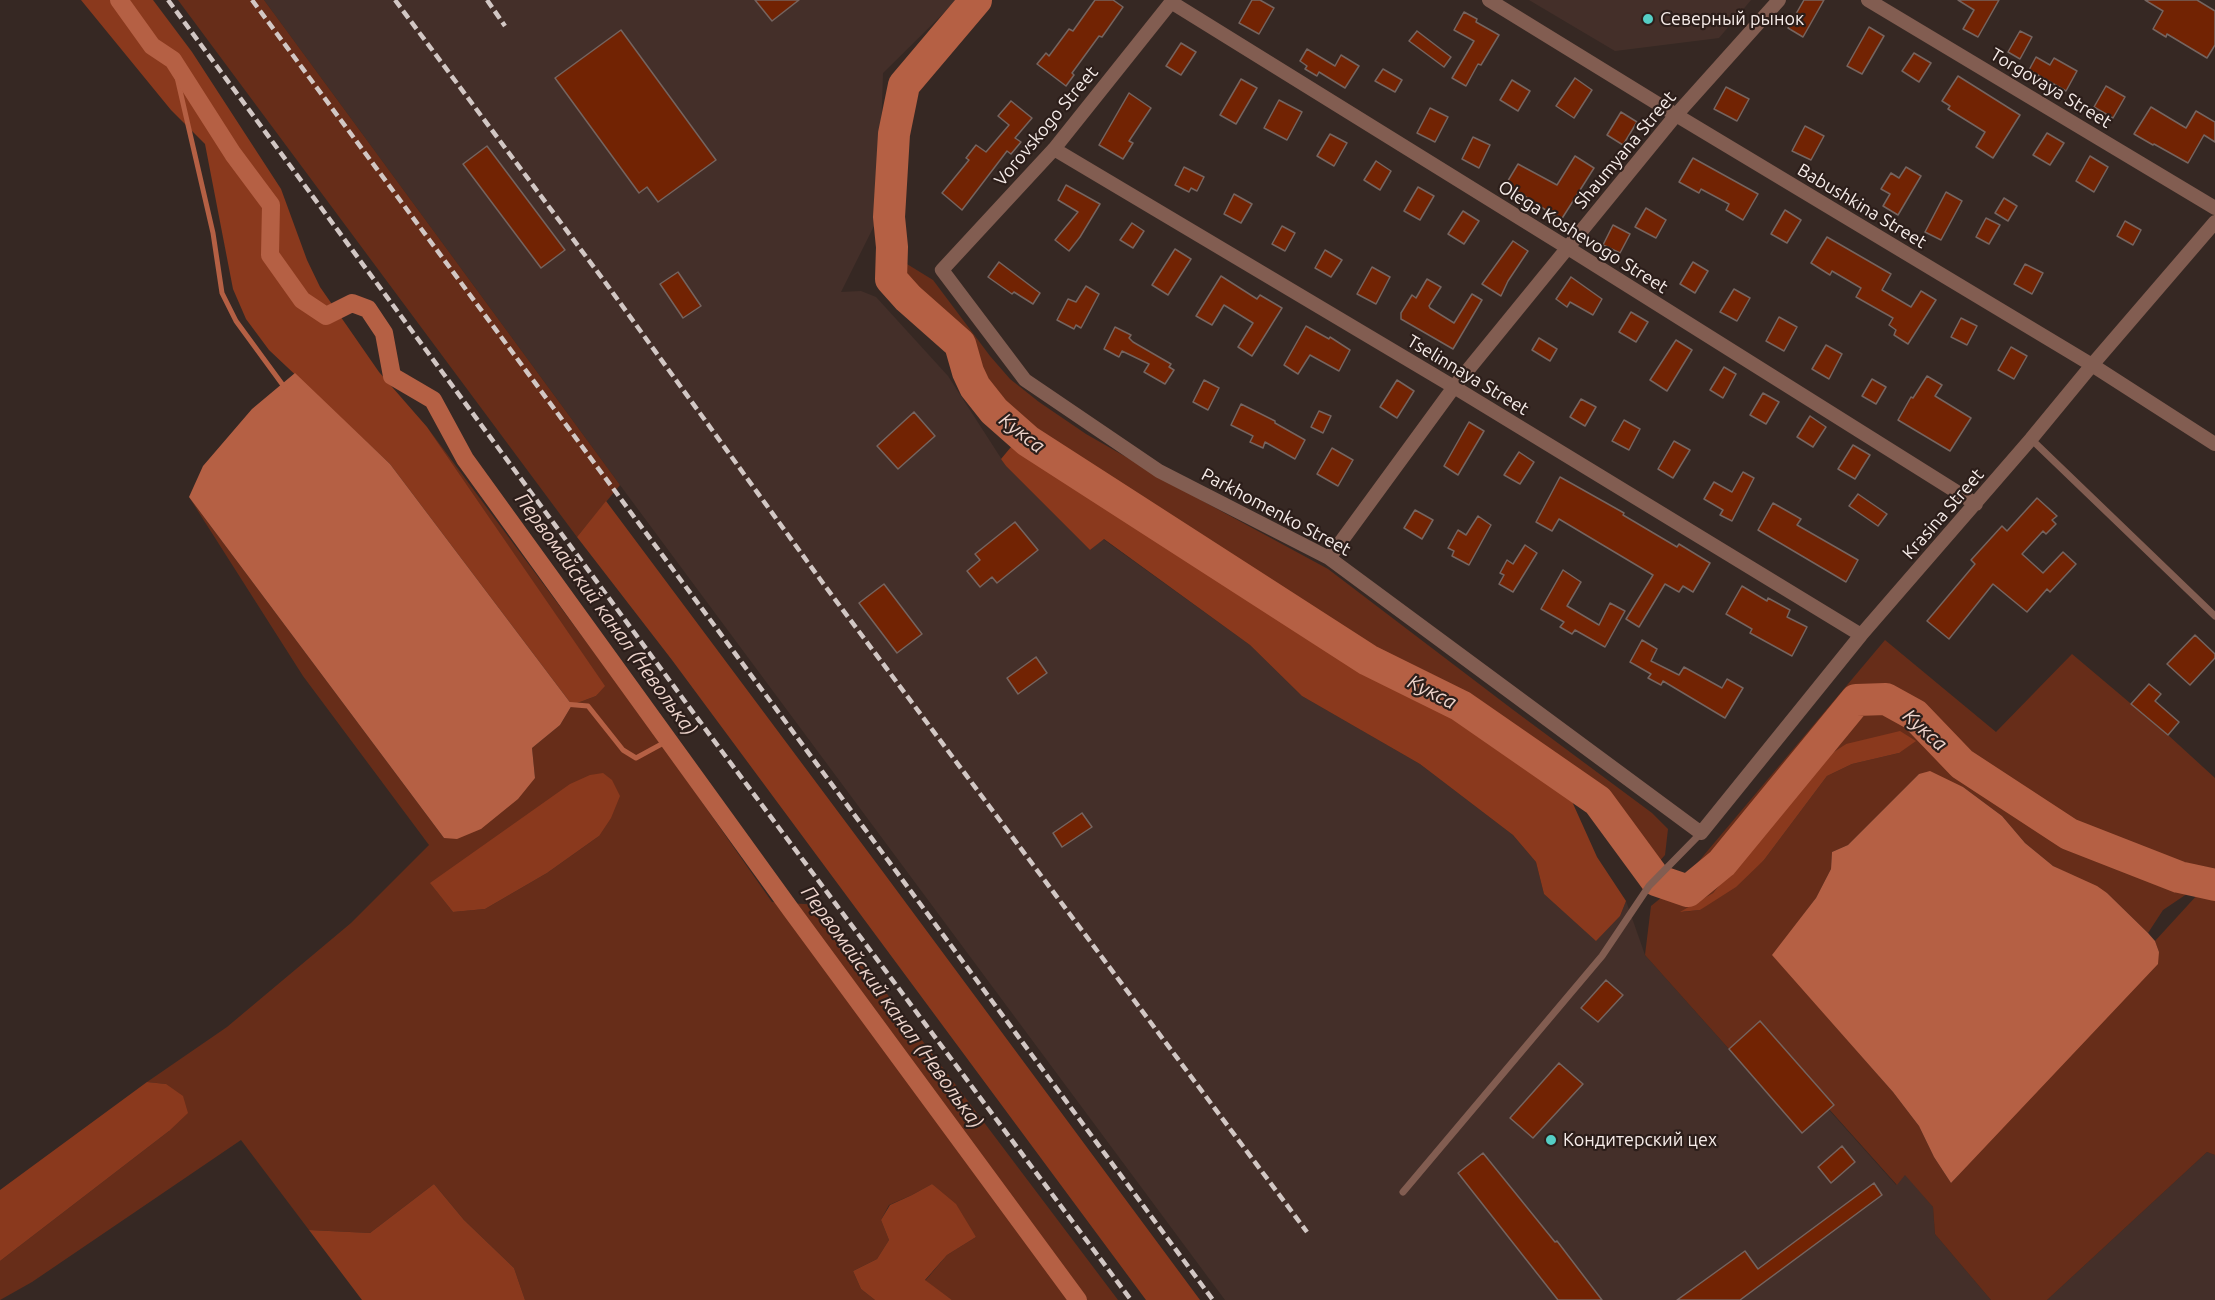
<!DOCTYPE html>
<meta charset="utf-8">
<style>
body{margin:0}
canvas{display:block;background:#362823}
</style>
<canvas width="2215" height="1300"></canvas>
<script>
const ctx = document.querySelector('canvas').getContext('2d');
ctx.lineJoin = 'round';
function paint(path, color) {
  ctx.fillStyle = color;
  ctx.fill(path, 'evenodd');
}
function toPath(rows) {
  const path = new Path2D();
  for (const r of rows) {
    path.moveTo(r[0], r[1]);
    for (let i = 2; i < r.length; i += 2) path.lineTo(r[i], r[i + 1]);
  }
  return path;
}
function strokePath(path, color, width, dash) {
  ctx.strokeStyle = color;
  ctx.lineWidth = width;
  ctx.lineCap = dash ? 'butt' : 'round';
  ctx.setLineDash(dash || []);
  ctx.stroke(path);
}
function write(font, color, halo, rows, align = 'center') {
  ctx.font = font + ' Ubuntu,sans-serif';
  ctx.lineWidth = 4.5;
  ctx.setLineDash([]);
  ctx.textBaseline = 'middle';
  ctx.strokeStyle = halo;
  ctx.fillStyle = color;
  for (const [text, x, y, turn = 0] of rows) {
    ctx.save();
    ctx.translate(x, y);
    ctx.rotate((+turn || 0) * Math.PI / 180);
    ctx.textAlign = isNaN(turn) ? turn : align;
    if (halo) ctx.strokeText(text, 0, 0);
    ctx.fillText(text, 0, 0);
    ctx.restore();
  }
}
paint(toPath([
 [264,0,957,0,883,73,879,195,874,226,841,292,861,291,876,297,948,376,1006,466,1090,550,1103,539,1250,645,1302,696,1420,764,1513,835,1536,862,1544,894,1596,940,1620,916,1626,901,1645,955,1728,1048,1760,1021,1829,1110,1896,1185,1905,1174,1933,1207,1935,1234,1991,1300,1225,1300,620,485],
 [1529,0,1751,0,1719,38,1615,51],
 [2207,1152,2215,1155,2215,1300,2047,1300]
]), '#442f29');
paint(toPath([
 [178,0,264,0,620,485,577,537],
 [902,261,933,280,990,356,1010,379,1039,402,1086,434,1208,504,1328,569,1512,709,1652,813,1668,829,1665,855,1656,865,1597,793,1450,692,1362,647,1025,428,981,379,967,343,899,276],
 [427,427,653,732,772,902,820,905,1118,1300,952,1300,925,1281,947,1255,976,1237,932,1184,912,1195,889,1205,881,1220,889,1240,877,1259,853,1271,861,1289,875,1300,525,1300,514,1268,464,1220,434,1184,370,1233,309,1230,241,1140,32,1282,0,1300,0,1261,169,1131,166,1084,147,1082,227,1027,351,923,429,845,303,676,189,497,444,838,535,778,532,748,560,725,572,705,596,696,604,686],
 [599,836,547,873,485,909,453,912,431,884],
 [1885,640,1996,732,2072,654,2168,735,2215,778,2215,875,2163,910,2148,933,2107,893,2053,866,2025,843,2002,816,1963,787,1919,774,1848,845,1832,852,1831,869,1816,898,1773,955,1893,1092,1919,1126,1934,1157,1951,1183,2159,952,2155,941,2199,893,2215,894,2215,1155,2207,1152,2047,1300,1991,1300,1935,1234,1933,1207,1905,1175,1897,1185,1829,1109,1760,1022,1729,1049,1645,955,1651,906,1683,880],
 [1846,744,1899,753,1852,764,1827,776,1764,860,1700,910,1682,912,1713,893,1757,840]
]), '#672d19');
paint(toPath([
 [81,0,153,0,192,52,281,189,307,260,320,287,379,372,427,427,605,686,596,696,572,705,390,464,269,350,246,319,233,289,205,144,171,110],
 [1016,441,1112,503,1276,615,1358,663,1456,713,1570,797,1597,857,1626,901,1620,916,1596,941,1544,894,1536,862,1513,835,1420,764,1302,696,1250,645,1104,539,1090,550,1006,466,1001,459],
 [606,501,886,876,1200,1300,1146,1300,672,660,577,537],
 [1900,731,1916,741,1899,753,1852,764,1827,776,1764,860,1736,887,1700,910,1680,912,1713,893,1819,762,1846,744],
 [603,773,612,780,620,796,611,818,599,836,547,873,485,909,453,912,430,883,570,784,590,775],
 [147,1082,166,1084,183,1096,188,1113,169,1131,0,1261,0,1190],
 [434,1184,464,1220,514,1268,525,1300,362,1300,309,1230,370,1233],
 [932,1184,956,1204,976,1237,947,1255,925,1280,952,1300,875,1300,861,1289,853,1271,877,1259,889,1240,881,1220,890,1205,912,1195]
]), '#8a391d');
paint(toPath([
 [295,373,390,464,572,705,560,725,532,748,535,778,518,799,481,829,457,839,444,838,189,497,203,466,252,409],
 [1930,771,1963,787,2002,816,2025,843,2053,866,2097,886,2107,893,2148,933,2155,941,2159,952,2158,964,1951,1183,1934,1157,1919,1126,1893,1092,1772,955,1816,898,1831,869,1832,852,1848,845,1919,774]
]), '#b56044');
strokePath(toPath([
 [173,60,213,233,222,293,236,321,285,388],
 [564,704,588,706,623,750,636,758,669,740]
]), '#b56044', 5);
strokePath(toPath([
 [119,0,152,46,173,60,233,154,271,205,270,255,302,300,326,316,352,303,368,309,384,333,392,376,433,400,465,459,791,910,1078,1300]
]), '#b56044', 18);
strokePath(toPath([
 [976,0,904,85,894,134,889,217,892,247,891,279,908,298,960,344,968,372,975,387,994,411,1028,441,1368,660,1461,706,1598,801,1656,880,1688,891,1722,863,1856,700,1886,699,1915,715,1962,764,2069,834,2179,877,2215,885]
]), '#b56044', 32);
const building = toPath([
 [755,0,799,0,772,21,755,0],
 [1095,0,1113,0,1123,7,1102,37,1099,36,1072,73,1074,75,1066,86,1037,64,1046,53,1049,56,1069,29,1073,31,1095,0],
 [1252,0,1260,0,1274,8,1259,34,1239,23,1252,0],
 [1804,0,1824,0,1803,37,1788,28,1804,0],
 [1958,0,1999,0,1978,37,1963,29,1974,10,1958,0],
 [2145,0,2197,0,2215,11,2215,45,2207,58,2167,34,2166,37,2153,29,2163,11,2145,0],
 [1464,12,1477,19,1476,22,1499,35,1481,65,1478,64,1466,86,1452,78,1474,41,1454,30,1464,12],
 [1869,27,1884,36,1862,74,1847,66,1869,27],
 [621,30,716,160,658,202,647,187,639,193,555,78,621,30],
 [1417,31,1451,57,1444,67,1409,41,1417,31],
 [2020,31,2032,37,2020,59,2008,52,2020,31],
 [1181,43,1196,52,1181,75,1166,66,1181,43],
 [1307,49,1335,66,1341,55,1359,66,1345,88,1319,72,1317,76,1305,69,1307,66,1300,61,1307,49],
 [1914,53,1931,63,1919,82,1902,71,1914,53],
 [2036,57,2050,65,2054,58,2077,71,2066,91,2029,70,2036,57],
 [1383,69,1402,80,1395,92,1375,81,1383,69],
 [1958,76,2020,115,1993,158,1976,147,1985,132,1948,109,1950,106,1942,101,1958,76],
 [1575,78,1592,90,1574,118,1556,106,1575,78],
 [1241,79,1257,88,1236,124,1220,115,1241,79],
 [1512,80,1530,91,1518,111,1500,100,1512,80],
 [2106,86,2125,97,2113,118,2094,107,2106,86],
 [1726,87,1749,99,1737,121,1714,109,1726,87],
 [1129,93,1151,108,1129,141,1133,143,1123,159,1099,145,1129,93],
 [1279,100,1302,112,1287,140,1264,128,1279,100],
 [1011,101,1032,118,1015,138,1021,142,1011,154,1007,151,962,210,942,193,969,160,966,158,976,145,986,152,1009,125,998,116,1011,101],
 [2151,107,2186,128,2196,111,2215,122,2215,142,2204,135,2188,163,2154,144,2153,145,2134,134,2151,107],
 [1430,108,1448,117,1435,142,1417,133,1430,108],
 [1621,112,1637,122,1623,145,1607,135,1621,112],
 [1805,126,1824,136,1811,160,1792,151,1805,126],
 [2047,133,2064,143,2050,165,2033,155,2047,133],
 [1330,134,1347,143,1334,166,1317,156,1330,134],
 [1473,137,1490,145,1479,168,1462,159,1473,137],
 [487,146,565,250,541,268,463,164,487,146],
 [1575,156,1594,168,1561,220,1506,184,1518,164,1557,185,1575,156],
 [2090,156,2108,167,2094,192,2076,181,2090,156],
 [1693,158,1758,194,1743,220,1726,210,1729,204,1701,189,1699,193,1679,182,1693,158],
 [1376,161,1391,171,1380,190,1364,180,1376,161],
 [1184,167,1204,177,1197,191,1191,188,1189,192,1175,185,1184,167],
 [1906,167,1921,176,1898,215,1883,206,1890,194,1881,189,1891,173,1899,178,1906,167],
 [1066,185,1100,204,1080,237,1069,251,1055,240,1078,212,1058,200,1066,185],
 [1418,187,1434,196,1420,220,1404,211,1418,187],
 [1946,192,1962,201,1941,240,1925,232,1946,192],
 [1234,194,1252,204,1241,223,1224,214,1234,194],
 [2004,198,2017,206,2008,221,1995,213,2004,198],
 [1646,208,1666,220,1656,238,1635,227,1646,208],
 [1785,210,1801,220,1787,243,1771,234,1785,210],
 [1463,211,1479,221,1464,244,1448,234,1463,211],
 [1986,218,2000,225,1989,244,1976,237,1986,218],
 [2125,221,2141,230,2133,245,2117,236,2125,221],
 [1132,223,1144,231,1133,248,1120,240,1132,223],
 [1613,225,1630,234,1620,253,1603,245,1613,225],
 [1282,226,1295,233,1285,251,1272,244,1282,226],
 [1827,237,1891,274,1882,290,1911,307,1921,291,1936,300,1908,344,1894,335,1896,330,1889,325,1893,318,1856,297,1861,288,1832,271,1830,275,1811,263,1827,237],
 [1513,241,1528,251,1508,281,1501,296,1482,284,1513,241],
 [1175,249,1191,259,1168,295,1152,285,1175,249],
 [1325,250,1342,260,1331,277,1315,268,1325,250],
 [999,262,1040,293,1033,304,1014,292,1012,294,988,277,999,262],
 [1693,262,1708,271,1695,293,1680,284,1693,262],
 [2025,264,2043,273,2032,294,2014,284,2025,264],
 [1372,267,1390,277,1376,304,1357,294,1372,267],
 [678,272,701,306,683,318,660,284,678,272],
 [1221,276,1257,299,1260,295,1282,308,1252,356,1238,347,1253,323,1224,305,1212,325,1196,316,1221,276],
 [1571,277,1602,299,1593,315,1570,302,1567,307,1556,299,1571,277],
 [1427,279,1441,287,1429,306,1430,308,1454,323,1472,294,1482,300,1453,349,1401,319,1401,313,1412,295,1416,298,1427,279],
 [1086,286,1099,294,1081,328,1076,325,1074,329,1057,320,1068,299,1076,302,1086,286],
 [1734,289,1750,298,1737,321,1720,312,1734,289],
 [1631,312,1648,322,1636,342,1619,332,1631,312],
 [1779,317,1797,327,1784,351,1766,341,1779,317],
 [1961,318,1977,326,1967,345,1951,337,1961,318],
 [1306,326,1329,339,1330,337,1350,350,1339,371,1310,355,1298,374,1284,365,1306,326],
 [1115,327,1131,335,1129,338,1133,342,1171,364,1169,367,1174,370,1165,384,1144,372,1149,364,1122,351,1119,357,1104,349,1115,327],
 [1539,338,1557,349,1550,361,1532,350,1539,338],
 [1676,340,1692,350,1667,391,1650,380,1676,340],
 [1826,345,1842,354,1829,379,1812,369,1826,345],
 [2011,347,2027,356,2014,379,1998,370,2011,347],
 [1724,367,1736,374,1723,398,1710,390,1724,367],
 [1927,376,1942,385,1935,396,1971,418,1950,451,1898,420,1911,397,1913,398,1927,376],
 [1872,379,1886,387,1876,404,1862,396,1872,379],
 [1204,380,1219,388,1208,410,1193,402,1204,380],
 [1397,380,1414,391,1397,418,1380,407,1397,380],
 [1763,393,1779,402,1766,424,1750,415,1763,393],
 [1581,399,1596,407,1585,426,1570,417,1581,399],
 [1241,404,1275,421,1275,423,1305,440,1295,459,1265,442,1263,448,1250,442,1253,436,1231,425,1241,404],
 [1319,411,1331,416,1323,433,1311,427,1319,411],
 [914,412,935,436,898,469,877,446,914,412],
 [1810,416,1826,427,1813,447,1797,437,1810,416],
 [1624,420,1640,429,1629,450,1612,441,1624,420],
 [1469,422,1484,431,1458,475,1444,466,1469,422],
 [1674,441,1690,450,1673,478,1658,469,1674,441],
 [1853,445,1870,455,1855,479,1838,469,1853,445],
 [1332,448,1353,460,1338,486,1317,474,1332,448],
 [1519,452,1534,462,1520,484,1504,475,1519,452],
 [1743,472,1754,478,1732,521,1720,515,1723,510,1704,499,1714,482,1732,492,1743,472],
 [1560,477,1624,513,1623,515,1677,547,1679,544,1710,563,1693,592,1683,586,1679,592,1665,584,1639,627,1626,619,1653,575,1559,519,1552,531,1536,522,1560,477],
 [1858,494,1887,514,1878,526,1849,506,1858,494],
 [2037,498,2057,516,2052,520,2056,524,2046,534,2043,531,2022,554,2043,573,2063,552,2076,564,2050,592,2047,589,2027,612,1993,584,1949,639,1927,621,1975,564,1971,560,2002,526,2007,531,2037,498],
 [1773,503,1801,519,1797,525,1858,560,1846,582,1758,530,1773,503],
 [1415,510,1433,520,1422,539,1404,528,1415,510],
 [1478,516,1491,525,1469,565,1452,556,1454,551,1448,548,1458,530,1466,535,1478,516],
 [1015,522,1038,550,997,583,992,577,980,587,967,571,980,560,975,554,1015,522],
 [1525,545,1537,553,1513,592,1499,584,1504,575,1500,573,1507,560,1513,564,1525,545],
 [1563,570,1581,582,1567,606,1599,625,1610,603,1625,611,1605,647,1575,630,1572,634,1560,627,1564,622,1541,609,1563,570],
 [884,584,922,634,897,653,859,603,884,584],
 [1742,586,1767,601,1768,598,1790,610,1787,617,1807,627,1792,656,1750,633,1752,629,1726,614,1742,586],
 [2195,635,2215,654,2215,658,2190,685,2167,664,2195,635],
 [1642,640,1657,649,1651,661,1679,675,1684,667,1722,688,1727,679,1743,688,1725,718,1663,681,1661,685,1648,678,1651,674,1630,662,1642,640],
 [1036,657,1047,673,1018,694,1007,678,1036,657],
 [2149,684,2161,694,2155,701,2179,722,2168,735,2131,704,2149,684],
 [1082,813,1092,827,1062,847,1053,833,1082,813],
 [1606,980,1623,995,1598,1022,1581,1008,1606,980],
 [1760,1021,1834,1105,1802,1133,1729,1049,1760,1021],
 [1559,1063,1583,1084,1533,1138,1510,1118,1559,1063],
 [1842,1146,1855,1162,1831,1183,1818,1167,1842,1146],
 [1483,1153,1555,1242,1557,1241,1602,1300,1558,1300,1458,1173,1483,1153],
 [1874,1183,1882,1195,1740,1300,1677,1300,1745,1251,1758,1269,1874,1183]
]);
paint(building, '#722303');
strokePath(building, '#75645f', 1.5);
strokePath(toPath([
 [2031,439,2215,616],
 [1403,1192,1602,956,1649,886,1701,833]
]), '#825d51', 7);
strokePath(toPath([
 [1173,0,1054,149,942,270,1025,380,1159,471,1329,558,1701,833,1861,635,2031,439,2092,365,2215,222],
 [1489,0,1676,115,2092,365,2215,444],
 [1868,0,2215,208],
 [1171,2,1568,248,1976,504],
 [1054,149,1454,387,1861,635],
 [1329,558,1454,387,1676,115,1779,0]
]), '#825d51', 14);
strokePath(toPath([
 [168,0,712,738,1131,1300],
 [252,0,1213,1300],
 [395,0,605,282,825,586,1307,1232],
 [487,0,505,26]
]), '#d2c7c4', 4.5, [9, 4.5]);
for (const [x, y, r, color] of [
 [1648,19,6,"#55cec5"],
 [1551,1140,6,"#55cec5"]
]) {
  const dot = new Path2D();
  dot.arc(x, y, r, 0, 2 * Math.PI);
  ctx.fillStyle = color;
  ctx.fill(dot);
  strokePath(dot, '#2c1e1a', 2);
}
write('18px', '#f6ece9', '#2c1e1a', [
 ["Северный рынок",1660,19],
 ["Кондитерский цех",1563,1140]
], 'left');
write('18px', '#f6ece9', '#2c1e1a', [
 ["Torgovaya Street",2051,88,31],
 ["Vorovskogo Street",1046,126,-50],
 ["Shaumyana Street",1625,150,-50],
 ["Babushkina Street",1862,206,31],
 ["Olega Koshevogo Street",1583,237,32],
 ["Tselinnaya Street",1468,375,31],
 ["Parkhomenko Street",1276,512,28],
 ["Krasina Street",1943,514,-49]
]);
write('italic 20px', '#eed5cd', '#2c1e1a', [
 ["Кукса",1022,433,38],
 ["Первомайский канал (Неволька)",606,614,54],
 ["Кукса",1432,692,27],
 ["Кукса",1925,730,42],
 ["Первомайский канал (Неволька)",892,1007,54]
]);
</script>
